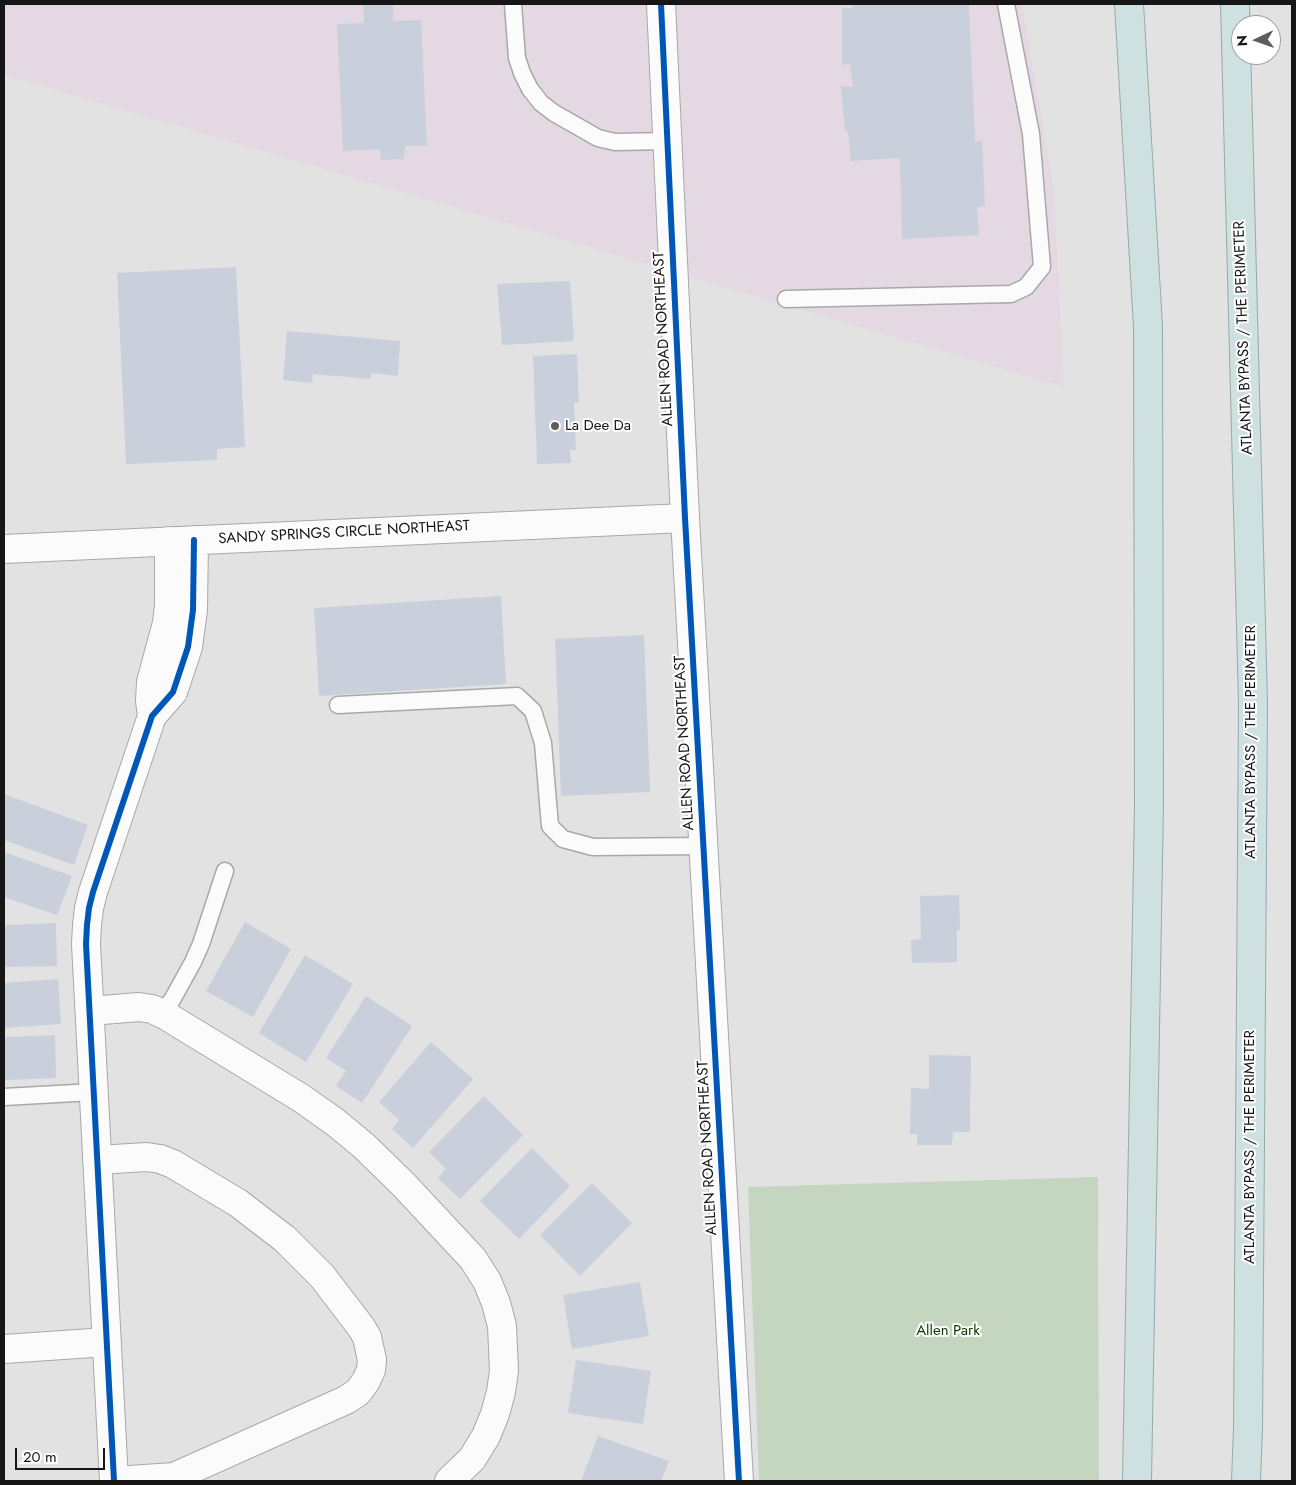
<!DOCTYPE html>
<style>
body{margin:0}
#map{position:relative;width:1296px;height:1485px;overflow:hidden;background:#e2e2e3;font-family:Jost,sans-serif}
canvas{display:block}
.frame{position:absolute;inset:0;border:5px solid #161617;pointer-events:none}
.north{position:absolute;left:1231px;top:15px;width:50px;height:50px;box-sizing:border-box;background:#fff;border:1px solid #a2a2a2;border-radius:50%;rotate:267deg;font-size:14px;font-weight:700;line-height:20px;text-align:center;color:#161617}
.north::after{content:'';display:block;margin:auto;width:18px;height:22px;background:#5d5d5e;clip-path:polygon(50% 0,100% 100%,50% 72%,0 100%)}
.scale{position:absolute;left:15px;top:1448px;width:90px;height:22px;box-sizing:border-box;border:2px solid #161617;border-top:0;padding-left:6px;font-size:15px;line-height:18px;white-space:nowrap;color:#161617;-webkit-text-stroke:4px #fff;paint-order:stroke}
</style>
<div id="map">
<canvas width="1296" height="1485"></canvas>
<div class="frame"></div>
<div class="north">N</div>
<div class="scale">20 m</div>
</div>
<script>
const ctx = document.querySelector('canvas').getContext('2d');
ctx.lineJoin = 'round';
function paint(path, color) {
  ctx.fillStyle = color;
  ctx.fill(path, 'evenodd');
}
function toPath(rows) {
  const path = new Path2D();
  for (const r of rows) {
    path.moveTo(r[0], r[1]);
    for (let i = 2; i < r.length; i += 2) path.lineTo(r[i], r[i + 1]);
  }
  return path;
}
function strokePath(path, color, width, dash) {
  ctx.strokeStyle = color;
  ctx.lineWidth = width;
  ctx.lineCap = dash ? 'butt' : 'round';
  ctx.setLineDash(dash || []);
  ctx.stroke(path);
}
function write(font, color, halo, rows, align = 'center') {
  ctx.font = font + ' Jost,sans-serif';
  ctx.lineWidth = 4;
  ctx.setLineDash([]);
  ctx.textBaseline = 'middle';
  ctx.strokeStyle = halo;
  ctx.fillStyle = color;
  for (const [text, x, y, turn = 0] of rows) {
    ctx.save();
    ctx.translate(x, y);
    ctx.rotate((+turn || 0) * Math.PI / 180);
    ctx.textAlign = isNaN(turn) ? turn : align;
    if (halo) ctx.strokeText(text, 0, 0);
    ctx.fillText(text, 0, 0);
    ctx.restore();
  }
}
paint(toPath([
 [4,4,1022,4,1054,190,1064,387,4,75]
]), '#e4d9e2');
paint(toPath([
 [1098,1177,1099,1481,759,1481,748,1187]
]), '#c4d6c0');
paint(toPath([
 [363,4,393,4,393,21,421,20,427,146,405,146,404,159,381,160,380,149,343,151,337,24,364,23],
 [852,4,969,4,975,142,982,140,985,206,977,207,979,235,902,239,900,158,851,161,848,132,845,131,841,86,853,87,850,64,842,65,842,8,852,8],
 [236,267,245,447,217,449,217,460,126,464,117,273],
 [570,281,574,341,502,345,497,284],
 [287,331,400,341,398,376,371,373,371,379,313,374,312,383,283,380],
 [577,354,579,402,574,403,576,450,570,450,571,463,537,464,533,356],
 [501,596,506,684,319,696,314,608],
 [644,635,650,792,561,796,555,639],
 [4,794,88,825,74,865,4,840],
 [4,852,72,876,57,915,4,897],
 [959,895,960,930,957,930,957,962,912,963,911,940,921,939,920,896],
 [245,922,291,949,253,1017,206,991],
 [56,923,57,966,4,967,4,925],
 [305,955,353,984,306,1062,259,1033],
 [58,979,61,1024,4,1028,4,983],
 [366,996,412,1026,362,1103,336,1086,346,1071,326,1058],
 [55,1035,56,1078,4,1080,4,1037],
 [431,1042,473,1079,413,1148,392,1129,399,1120,379,1102],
 [929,1055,971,1056,970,1132,953,1132,952,1145,917,1145,917,1134,910,1134,911,1088,929,1089],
 [484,1096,523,1135,460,1199,438,1178,446,1169,429,1152],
 [532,1148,570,1186,519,1239,480,1201],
 [592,1183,632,1223,580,1276,540,1235],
 [640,1282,649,1336,572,1349,563,1295],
 [576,1360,651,1371,643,1424,568,1413],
 [598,1436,669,1461,661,1481,581,1481]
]), '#c9cfdb');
const service = toPath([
 [513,4,517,58,522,73,530,89,541,103,554,113,598,138,615,142,667,141],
 [786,299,1011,294,1026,287,1042,267,1031,134,1006,4],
 [338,705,517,696,533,711,543,743,550,826,563,839,593,847,703,846],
 [161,1013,172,1000,193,962,201,944,225,871],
 [4,1097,93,1092]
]);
const minor = toPath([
 [661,4,685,518,739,1481],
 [4,549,685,518],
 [152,716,150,701,151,682,167,623,169,605,169,541],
 [90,1011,139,1007,152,1009,165,1015,301,1098,335,1122,364,1146,403,1184,473,1259,487,1281,496,1303,502,1326,504,1371,501,1392,495,1414,486,1436,472,1459,449,1481],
 [97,1160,147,1157,160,1159,173,1164,238,1203,285,1239,322,1276,361,1327,367,1337,372,1360,371,1370,366,1381,358,1392,346,1400,174,1477,115,1481],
 [4,1349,107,1342],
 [114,1481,86,944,87,925,89,908,93,892,152,716,173,692,188,647,193,610,194,540]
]);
const motorway = toPath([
 [1129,4,1148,327,1149,804,1137,1481],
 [1235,4,1253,704,1248,1429,1246,1481]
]);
strokePath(service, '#a8a8a8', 19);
strokePath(minor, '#a8a8a8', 30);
strokePath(motorway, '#98a9a9', 30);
strokePath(service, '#fbfbfb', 16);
strokePath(minor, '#fbfbfb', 28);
strokePath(motorway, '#cfe0e0', 28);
strokePath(toPath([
 [661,4,685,518,739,1481],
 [114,1481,86,944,87,925,89,908,93,892,152,716,173,692,188,647,193,610,194,540]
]), '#0057b8', 6);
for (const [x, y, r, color] of [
 [555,426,5,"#5d5d5e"]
]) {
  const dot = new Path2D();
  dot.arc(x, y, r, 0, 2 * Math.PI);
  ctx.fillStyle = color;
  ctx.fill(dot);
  strokePath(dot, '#fff', 2);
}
write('15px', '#161617', '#fff', [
 ["ATLANTA BYPASS / THE PERIMETER",1244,338,-92],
 ["ALLEN ROAD NORTHEAST",664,339,-93],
 ["SANDY SPRINGS CIRCLE NORTHEAST",344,533,-3],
 ["ATLANTA BYPASS / THE PERIMETER",1251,742,-90],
 ["ALLEN ROAD NORTHEAST",685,743,-93],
 ["ATLANTA BYPASS / THE PERIMETER",1250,1147,-90],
 ["ALLEN ROAD NORTHEAST",708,1148,-93]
]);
write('15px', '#161617', '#fff', [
 ["La Dee Da",565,426]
], 'left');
write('15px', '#083800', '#fff', [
 ["Allen Park",948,1331]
]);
</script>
